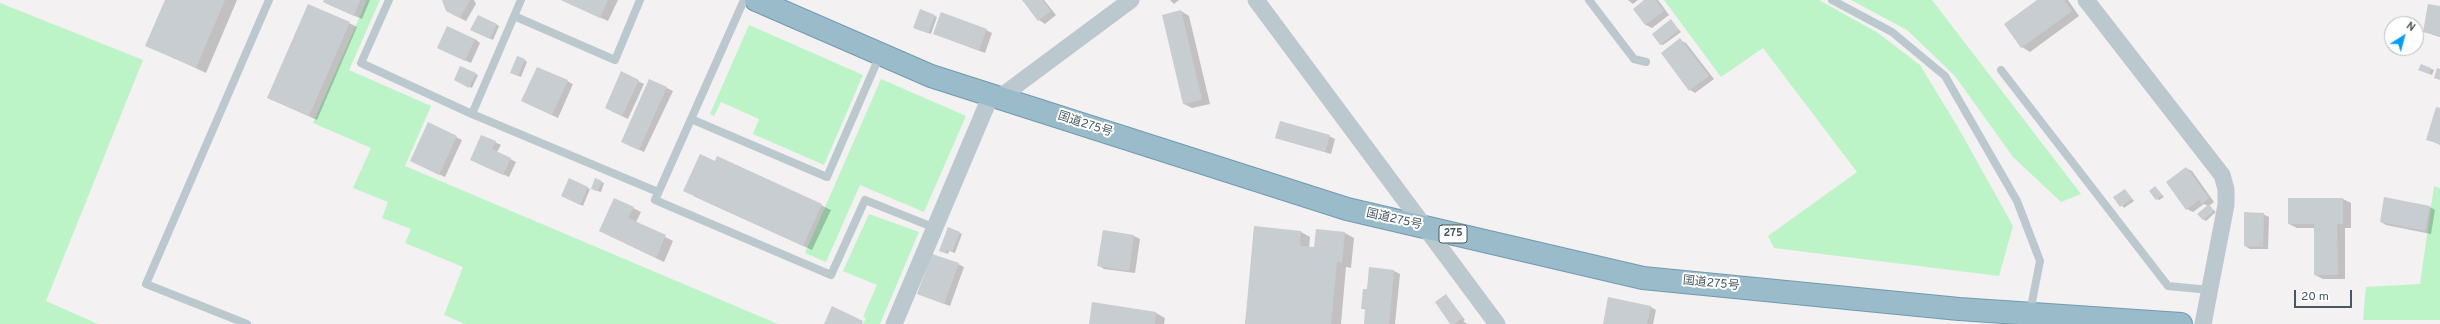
<!DOCTYPE html>
<meta charset="utf-8">
<style>
body{margin:0}
#map{position:relative;width:2440px;height:324px;overflow:hidden;background:#f3f1f1;font-family:Overpass,sans-serif}
canvas{display:block}
.north{position:absolute;left:2384px;top:16px;width:40px;height:40px;box-sizing:border-box;background:#fff;border:1px solid #b5bdbf;border-radius:50%;rotate:36deg;font-size:11px;font-weight:700;line-height:16px;text-align:center;color:#475960}
.north::after{content:'';display:block;margin:auto;width:14px;height:18px;background:#099df5;clip-path:polygon(50% 0,100% 100%,50% 72%,0 100%)}
.scale{position:absolute;left:2294px;top:290px;width:58px;height:18px;box-sizing:border-box;border:2px solid #475960;border-top:0;padding-left:5px;font-size:12px;line-height:14px;white-space:nowrap;color:#475960;-webkit-text-stroke:3px #fff;paint-order:stroke}
</style>
<div id="map">
<canvas width="2440" height="324"></canvas>
<div class="north">N</div>
<div class="scale">20 m</div>
</div>
<script>
const ctx = document.querySelector('canvas').getContext('2d');
ctx.lineJoin = 'round';
function paint(path, color) {
  ctx.fillStyle = color;
  ctx.fill(path, 'evenodd');
}
function toPath(rows) {
  const path = new Path2D();
  for (const r of rows) {
    path.moveTo(r[0], r[1]);
    for (let i = 2; i < r.length; i += 2) path.lineTo(r[i], r[i + 1]);
  }
  return path;
}
function strokePath(path, color, width, dash) {
  ctx.strokeStyle = color;
  ctx.lineWidth = width;
  ctx.lineCap = dash ? 'butt' : 'round';
  ctx.setLineDash(dash || []);
  ctx.stroke(path);
}
function write(font, color, halo, rows, align = 'center') {
  ctx.font = font + ' Overpass,"Noto Sans JP",sans-serif';
  ctx.lineWidth = 4;
  ctx.setLineDash([]);
  ctx.textBaseline = 'middle';
  ctx.strokeStyle = halo;
  ctx.fillStyle = color;
  for (const [text, x, y, turn = 0] of rows) {
    ctx.save();
    ctx.translate(x, y);
    ctx.rotate((+turn || 0) * Math.PI / 180);
    ctx.textAlign = isNaN(turn) ? turn : align;
    if (halo) ctx.strokeText(text, 0, 0);
    ctx.fillText(text, 0, 0);
    ctx.restore();
  }
}
paint(toPath([
 [367,0,380,0,349,70,431,106,405,166,778,324,465,324,444,315,463,267,405,243,411,229,382,218,388,202,353,188,371,148,313,123],
 [1664,0,1819,0,1878,33,1920,65,1959,129,2013,226,1999,276,1774,248,1768,236,1857,172,1763,48,1721,77],
 [1851,0,1932,0,2081,194,2061,202,2013,157,1955,76,1907,30],
 [0,3,143,60,46,301,98,324,0,324],
 [749,25,863,75,824,165,753,134,759,119,721,102,714,116,710,114],
 [881,79,966,116,924,212,860,185,826,262,805,253],
 [2434,186,2440,188,2440,320,2363,320,2366,287,2420,284],
 [869,214,919,232,880,324,863,324,866,318,863,317,877,285,843,271]
]), '#bcf4c7');
paint(toPath([
 [166,0,237,0,206,73,147,45],
 [325,0,370,0,362,19,332,6,324,2],
 [443,0,474,0,476,4,466,21,452,14],
 [561,0,618,0,608,21],
 [1023,0,1044,0,1056,15,1045,24,1039,20],
 [1170,0,1179,0,1174,4],
 [1628,0,1638,0,1633,4],
 [1646,0,1658,0,1669,15,1652,28,1646,25,1634,9],
 [2039,0,2068,0,2079,16,2030,52,2022,47],
 [2440,7,2440,37,2424,32],
 [920,10,937,17,931,34,916,29],
 [1181,11,1189,16,1210,104,1192,108,1184,104],
 [1671,21,1681,32,1663,45,1660,44],
 [349,23,357,27,317,120,268,98],
 [496,24,499,26,493,40,474,31],
 [986,30,992,33,985,53,934,34],
 [475,39,480,43,471,63,444,51],
 [1680,40,1686,43,1714,79,1695,93,1690,90],
 [525,60,527,62,521,77,514,74],
 [2421,65,2434,70,2432,75,2422,71],
 [622,73,644,84,628,119,611,111],
 [476,74,478,75,472,88,458,82],
 [650,80,673,91,644,152,628,145],
 [567,81,573,84,558,118,528,104],
 [2440,109,2440,145,2427,139],
 [1329,136,1335,139,1331,154,1276,138],
 [456,137,462,140,445,177,417,164],
 [495,142,501,145,497,152,516,162,509,177,477,163],
 [2186,168,2192,171,2214,202,2209,206,2216,212,2206,221,2203,219,2208,206,2204,204,2193,212,2187,209],
 [569,179,590,189,583,206,565,197],
 [601,182,604,183,601,192,594,190],
 [2157,189,2164,197,2159,200,2157,199],
 [2125,190,2134,201,2124,208,2115,197],
 [693,196,821,205,831,210,812,250],
 [2343,199,2351,203,2351,228,2345,228,2345,279,2323,279,2315,275,2315,228,2297,228,2289,224],
 [2430,207,2435,210,2431,234,2386,225,2381,222],
 [633,208,641,212,636,222,673,241,664,262,600,231],
 [2263,214,2269,217,2268,249,2250,249,2245,246],
 [949,228,962,234,955,253,949,251,948,254,943,252],
 [1103,231,1134,236,1140,239,1135,273,1104,269,1098,265],
 [1301,232,1310,237,1309,248,1315,249,1345,233,1354,238,1351,268,1346,267,1341,324,1246,324],
 [958,264,964,267,950,306,918,294],
 [1370,268,1394,271,1400,274,1395,324,1365,324,1366,310,1362,308,1368,290],
 [1446,295,1465,320,1463,321,1467,324,1452,324],
 [1093,303,1156,313,1165,318,1164,324,1090,324],
 [1651,307,1656,310,1653,324,1604,324]
]), '#0003');
paint(toPath([
 [165,0,225,0,196,68,145,46],
 [324,0,360,0,354,16,323,2],
 [442,0,470,0,460,18,446,11],
 [561,0,608,0,600,18],
 [1022,0,1042,0,1051,11,1038,21],
 [1644,0,1656,0,1664,11,1645,25,1633,9],
 [2037,0,2064,0,2072,11,2021,48,2004,24],
 [308,4,350,22,309,116,267,98],
 [2428,4,2440,6,2440,36,2423,32],
 [920,9,935,15,928,33,913,28],
 [1181,10,1202,100,1183,104,1162,15],
 [941,12,987,29,979,50,933,34],
 [478,15,497,24,490,39,470,30],
 [1671,19,1679,30,1660,45,1652,34],
 [447,26,475,39,465,61,437,48],
 [1680,38,1709,76,1689,91,1661,53],
 [517,56,525,59,518,76,510,73],
 [2421,64,2431,68,2429,74,2418,70],
 [460,66,476,73,469,88,454,80],
 [537,67,568,80,552,115,521,101],
 [2437,68,2440,69,2440,80,2434,78],
 [621,71,639,80,622,116,605,108],
 [649,79,667,87,639,150,621,142],
 [2436,107,2440,108,2440,144,2426,140],
 [1280,121,1330,135,1325,152,1275,138],
 [428,122,457,136,439,175,410,161],
 [481,135,496,141,492,149,511,158,503,175,470,160],
 [700,154,715,161,717,156,822,204,803,246,683,191],
 [2186,167,2209,198,2202,204,2199,200,2186,210,2166,182],
 [569,178,588,187,580,205,561,196],
 [595,178,602,181,598,191,591,189],
 [2155,186,2162,195,2156,200,2149,191],
 [2125,189,2132,199,2120,207,2113,197],
 [2384,197,2430,206,2425,231,2380,222],
 [614,198,634,207,628,218,666,235,656,258,599,231],
 [2288,198,2343,198,2343,224,2337,224,2338,275,2314,275,2314,224,2288,224],
 [2209,204,2214,211,2203,220,2197,214],
 [2244,212,2264,213,2263,247,2244,246],
 [1254,226,1301,231,1300,246,1314,247,1316,229,1345,232,1342,263,1337,262,1331,324,1245,324],
 [948,227,960,232,952,252,947,250,945,253,939,251],
 [1103,230,1134,235,1129,271,1097,266],
 [932,254,959,263,944,304,917,294],
 [1369,267,1394,270,1389,324,1364,324,1365,309,1361,309,1363,289,1367,289],
 [1446,294,1463,318,1454,324,1450,324,1435,302],
 [1608,297,1651,306,1647,324,1603,324],
 [1092,302,1156,312,1155,324,1089,324],
 [832,306,863,321,862,324,824,324]
]), '#c7cdd1');
const trunk = toPath([
 [756,0,931,76,1347,209,1643,278,1959,309,2181,324]
]);
strokePath(trunk, '#709aaf', 24);
strokePath(toPath([
 [389,0,361,63,472,114],
 [521,0,472,114,658,192],
 [744,0,655,200,831,275,865,200,935,228],
 [1589,0,1634,59,1646,62],
 [1832,0,1892,32,1945,76,2017,201,2040,261,2030,312],
 [514,16,615,60,640,0],
 [2001,70,2168,286,2210,290],
 [691,119,827,177,880,55],
 [247,324,146,284,269,0]
]), '#bbc9cf', 8);
strokePath(toPath([
 [1256,0,1497,324],
 [2086,0,2222,175,2226,189,2226,205,2203,324],
 [999,98,1131,0],
 [894,324,991,95]
]), '#bbc9cf', 17);
strokePath(trunk, '#9abbca', 22);
for (const [x, y, w] of [
 [1453,234,28]
]) {
  const box = new Path2D();
  box.roundRect(x - w / 2, y - 9, w, 18, 3);
  ctx.fillStyle = '#fff';
  ctx.fill(box);
  strokePath(box, '#475960', 1);
}
write('bold 11px', '#475960', null, [
 ["275",1453,234]
]);
write('12px', '#475960', '#fff', [
 ["国道275号",1085,125,18],
 ["国道275号",1394,220,13],
 ["国道275号",1711,284,6]
]);
</script>
